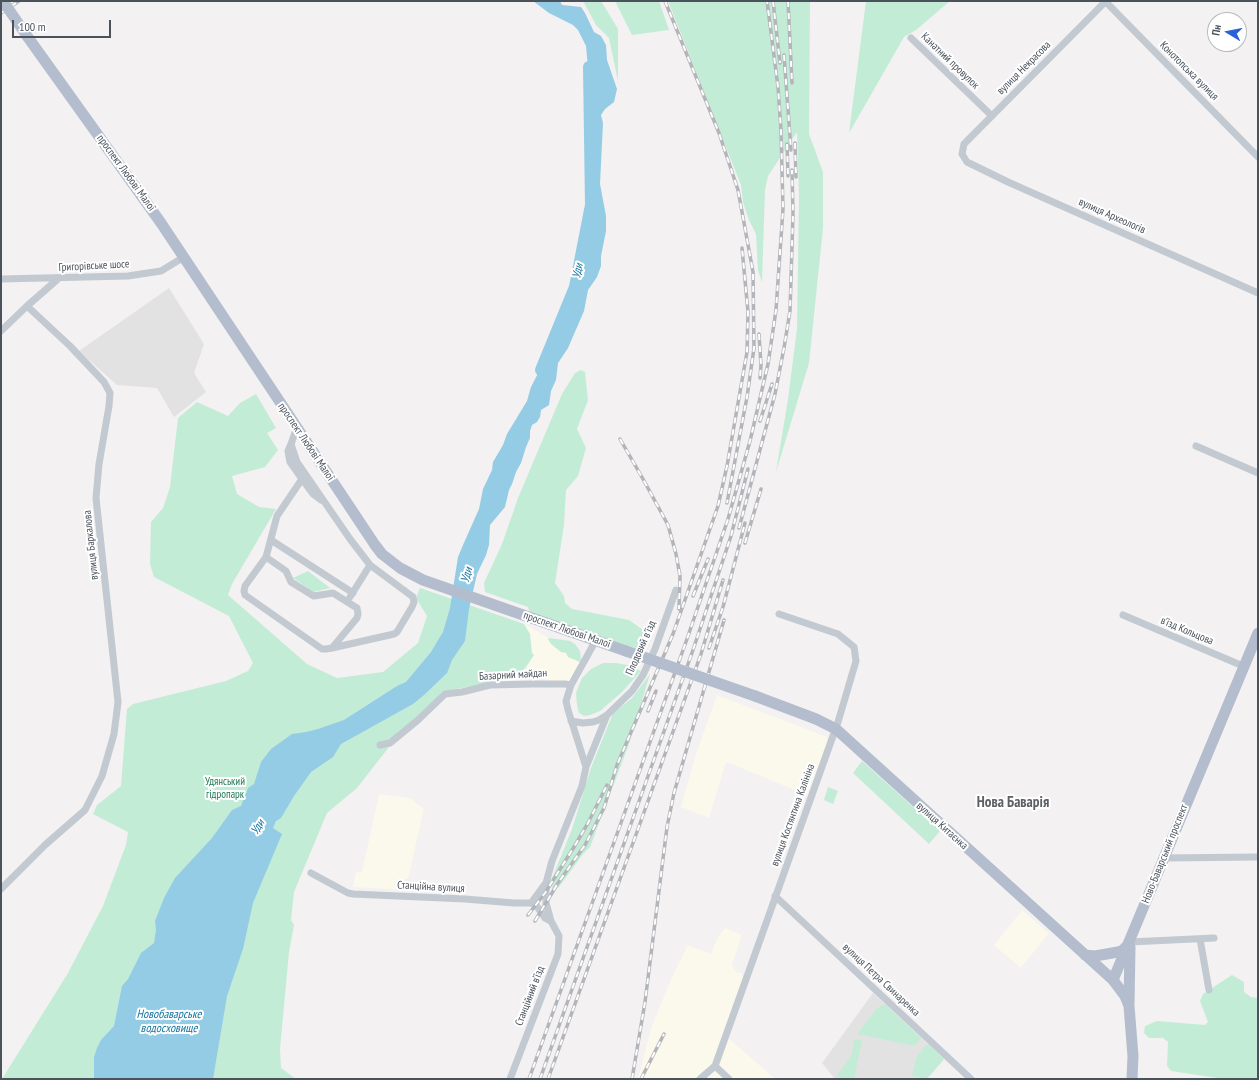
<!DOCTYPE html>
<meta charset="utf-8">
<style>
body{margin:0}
#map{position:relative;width:1259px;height:1080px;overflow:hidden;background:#f3f1f1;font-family:"PT Sans Narrow",sans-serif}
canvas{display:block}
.frame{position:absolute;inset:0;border:2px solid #4a525c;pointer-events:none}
.north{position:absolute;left:1207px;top:12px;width:40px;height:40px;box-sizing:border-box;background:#fff;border:1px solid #b7babe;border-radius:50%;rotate:280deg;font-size:11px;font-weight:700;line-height:16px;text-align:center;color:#4a525c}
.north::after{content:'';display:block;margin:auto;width:14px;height:18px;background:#2862d5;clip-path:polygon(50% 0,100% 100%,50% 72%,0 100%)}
.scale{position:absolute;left:12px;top:20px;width:99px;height:18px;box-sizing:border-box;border:2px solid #4a525c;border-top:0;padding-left:5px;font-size:12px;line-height:14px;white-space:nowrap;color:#4a525c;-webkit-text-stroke:3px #fff;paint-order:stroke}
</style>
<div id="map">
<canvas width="1259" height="1080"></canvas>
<div class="frame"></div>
<div class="north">Пн</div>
<div class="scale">100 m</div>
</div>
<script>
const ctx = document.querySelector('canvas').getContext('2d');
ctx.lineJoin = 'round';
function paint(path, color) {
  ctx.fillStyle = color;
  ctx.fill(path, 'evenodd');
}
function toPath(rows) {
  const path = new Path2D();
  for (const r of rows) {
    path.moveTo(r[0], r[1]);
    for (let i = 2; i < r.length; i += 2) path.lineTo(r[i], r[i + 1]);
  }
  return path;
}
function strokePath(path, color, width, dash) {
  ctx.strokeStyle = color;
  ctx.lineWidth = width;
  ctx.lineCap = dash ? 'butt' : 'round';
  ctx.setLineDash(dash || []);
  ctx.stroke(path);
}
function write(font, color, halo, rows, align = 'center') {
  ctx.font = font + ' "PT Sans Narrow",sans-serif';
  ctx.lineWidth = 4;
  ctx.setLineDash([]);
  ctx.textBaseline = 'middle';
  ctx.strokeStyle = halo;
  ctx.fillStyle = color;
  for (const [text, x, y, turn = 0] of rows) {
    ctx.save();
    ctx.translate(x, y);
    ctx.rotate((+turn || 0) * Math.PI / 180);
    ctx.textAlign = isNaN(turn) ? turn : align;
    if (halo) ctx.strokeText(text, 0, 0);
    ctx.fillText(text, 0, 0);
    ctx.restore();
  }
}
paint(toPath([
 [524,624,549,638,549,639,561,652,566,653,568,657,580,662,571,685,547,683,544,678,541,678,526,667,534,655,532,653,530,634],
 [717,695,827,737,827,745,807,795,726,762,709,818,681,807,697,751],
 [379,794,410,798,424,809,408,879,404,879,403,890,353,887,356,871,362,872],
 [1022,910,1049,933,1021,968,994,945],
 [725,928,742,935,732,965,736,972,741,973,744,979,724,1034,775,1079,638,1079,651,1028,672,977,688,945,711,954,718,937]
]), '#fbf8ec');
paint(toPath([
 [169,288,204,344,194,373,206,392,174,417,157,388,117,385,79,351],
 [873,993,944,1059,926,1079,835,1079,822,1063]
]), '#e3e2e2');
paint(toPath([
 [583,1,601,1,618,29,618,81,609,38,596,25],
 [615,1,659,1,669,30,632,35],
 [668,1,810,1,809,134,823,172,823,228,809,363,776,472,788,399,797,329,799,194,797,132,768,176,765,190,762,282,758,270,756,234,749,220,743,202,741,185],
 [866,1,950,1,916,30,904,37,849,133],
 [581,370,585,372,588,400,577,429,586,448,578,476,566,490,564,525,555,583,564,596,565,603,572,609,629,620,643,630,645,643,641,650,530,613,528,607,485,592,484,583,502,544,518,498,562,394,575,373],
 [256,394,276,428,267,433,278,450,265,467,232,476,237,494,259,507,276,509,232,584,228,595,307,664,337,678,383,672,418,643,427,616,416,598,420,588,524,624,530,634,532,653,534,655,526,667,515,677,442,692,389,747,357,788,327,813,294,892,291,920,294,925,289,952,280,1049,281,1068,296,1079,2,1079,68,973,103,906,126,845,128,832,93,814,97,805,121,786,127,709,133,704,226,681,248,671,253,663,229,616,154,577,150,564,151,522,163,508,170,487,178,418,197,402,228,416,240,403],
 [308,571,330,588,313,592,293,578],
 [549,638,570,641,575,644,580,651,581,660,580,662,568,657,566,653,561,652,551,644,548,639],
 [603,663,616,663,627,665,641,671,622,692,600,711,590,715,584,716,579,713,577,705,576,693,582,678,591,669],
 [650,674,629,744,590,847,583,854,559,887,552,890,551,881,572,829,591,768,613,713,632,698],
 [862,761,940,831,929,844,853,773],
 [828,787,838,791,833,804,824,800],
 [1232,975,1244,982,1244,992,1251,997,1258,998,1258,1079,1224,1079,1171,1071,1167,1066,1168,1042,1163,1038,1149,1038,1144,1033,1145,1026,1157,1021,1205,1025,1208,1022,1200,1001,1203,994],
 [885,1004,921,1038,915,1046,857,1034,877,1008],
 [854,1039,862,1040,854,1079,840,1079,837,1076,852,1054],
 [928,1044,944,1059,927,1079,912,1076,917,1056]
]), '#c3ecd7');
paint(toPath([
 [533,1,560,1,562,5,581,7,585,13,594,32,601,36,606,45,607,60,617,89,614,102,605,109,601,115,603,123,600,184,606,216,606,231,601,256,601,266,597,277,588,290,584,311,568,348,558,363,556,380,551,391,549,405,541,410,540,417,537,422,532,425,530,431,530,438,526,447,521,463,516,472,512,484,509,490,505,507,490,525,489,545,486,555,477,574,469,609,465,641,452,660,447,673,424,695,413,704,341,744,333,757,311,772,294,796,281,818,276,821,273,828,282,834,253,903,243,949,227,996,213,1079,94,1079,94,1057,97,1048,101,1040,114,1026,122,986,128,979,141,953,154,943,156,930,155,921,164,898,175,878,212,838,232,810,241,806,248,788,254,784,261,762,271,749,292,734,306,732,318,729,344,720,397,686,406,682,431,652,443,632,450,608,458,557,463,545,479,509,483,489,492,470,493,462,503,445,507,434,527,401,531,387,559,332,582,254,590,219,594,177,592,109,586,46,578,30,573,25,549,13]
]), '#94cce5');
strokePath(toPath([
 [541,370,575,287,591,205,589,67]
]), '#94cce5', 12);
strokePath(toPath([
 [1105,1,1258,157],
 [1106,1,964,144,962,154,967,162,1008,182,1258,293],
 [911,38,992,116],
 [1,279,128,276,161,271,184,257],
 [1,331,27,306,59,278],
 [297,427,291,444,297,462,350,539,370,565,413,597,414,602,412,607,397,632,394,634,332,648,326,649,322,649,245,595,244,591,245,586,266,557,286,571,291,582,312,595,314,596,333,593,357,608,358,614,357,618,332,648],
 [291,444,288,451,290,462,302,479,313,494,321,500],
 [1196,446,1258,473],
 [271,540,353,593],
 [266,557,277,516,302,479],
 [350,597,370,565],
 [1123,615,1243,666],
 [571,721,583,723,593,722,599,720,607,715,632,691,643,675,655,649,676,590],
 [380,745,390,743,418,720,445,694,462,692,490,685,532,684,565,684,571,685],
 [586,767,607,715],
 [1163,858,1258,857],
 [311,873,348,893,353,894,465,899,514,903,531,903,545,884],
 [1,889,45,845,85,810,102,776,114,734,118,702,96,498,99,464,109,406,110,393,104,382,70,346,27,306],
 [775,896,971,1079],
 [531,903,536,905,545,918,551,921],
 [1200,939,1209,990],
 [1130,942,1214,938],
 [715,1066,838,722,856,661,854,647,838,634,779,614],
 [715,1066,729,1079],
 [510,1079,558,954,559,936,551,921,546,903,546,883,552,861,582,786,586,767,568,710,566,701,571,685,596,640],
 [700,1079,715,1066]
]), '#c2c9d1', 7);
strokePath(toPath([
 [27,36,161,223,375,545,382,554,400,568,423,580,626,651],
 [755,696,816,719,836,729,1113,980,1125,996,1129,1006,1133,1056,1132,1079],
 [1085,955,1095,956,1118,952,1123,950,1129,944],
 [1113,980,1258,633],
 [1129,1004,1130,947]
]), '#b3bdcd', 11);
const rail = toPath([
 [665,1,719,133,738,190,753,272,754,348,747,397,727,503],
 [773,1,780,63],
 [788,1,792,83],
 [1,13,19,1],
 [784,55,791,150],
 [795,143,796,177],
 [787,144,788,176],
 [759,334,761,365,760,378],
 [760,421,772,384],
 [620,439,643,479,668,525,676,554,680,576,679,609],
 [739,528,775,394,784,348,790,311,793,214,792,170],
 [745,543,761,489],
 [693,596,708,559],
 [709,648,723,607,745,523],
 [648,711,656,691],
 [528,915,545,893,574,847,588,823,607,785],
 [535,921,558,883,585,845,604,808,617,765,673,634,718,506,727,466,747,352,748,312,742,248],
 [529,1079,687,639,728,519,750,441,768,364,776,310,783,209,781,130,778,87,767,1],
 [540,1079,693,650,731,536,748,469],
 [548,1079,701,654,723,580],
 [632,1079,645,1002,667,827,674,793,724,620],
 [641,1079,664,1034]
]);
strokePath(rail, '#b3b5ba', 3.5);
strokePath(rail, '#fff', 2, [6]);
strokePath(toPath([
 [3,1,27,36],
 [626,651,755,696]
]), '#b3bdcd', 11);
write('11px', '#4a525c', '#fff', [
 ["Канатний провулок",950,61,44],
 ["вулиця Некрасова",1024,68,-45],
 ["Конотопська вулиця",1189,71,45],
 ["проспект Любові Малої",126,173,54],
 ["вулиця Археологів",1112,216,24],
 ["Григорівське шосе",94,266,-3],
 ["проспект Любові Малої",306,442,56],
 ["вулиця Баркалова",91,545,-96],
 ["проспект Любові Малої",567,630,19],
 ["в’їзд Кольцова",1187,631,23],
 ["Плодовий в'їзд",641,648,-66],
 ["Базарний майдан",513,675,-3],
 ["вулиця Костянтина Калініна",793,815,-70],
 ["вулиця Китаєнка",942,826,42],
 ["Ново-Баварський проспект",1165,854,-68],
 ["Станційна вулиця",431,887,3],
 ["вулиця Петра Свинаренка",881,980,43],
 ["Станційний в’їзд",530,996,-69]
]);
write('11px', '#1f7955', '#fff', [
 ["Удянський",225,782],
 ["гідропарк",225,795]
]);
write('italic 12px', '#1876a1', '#fff', [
 ["Уди",578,271,-79],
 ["Уди",467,575,-75],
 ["Уди",258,827,-58],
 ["Новобаварське",169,1015],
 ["водосховище",169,1029]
]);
write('bold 15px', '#5d6065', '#fff', [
 ["Нова Баварія",1013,803]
]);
</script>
